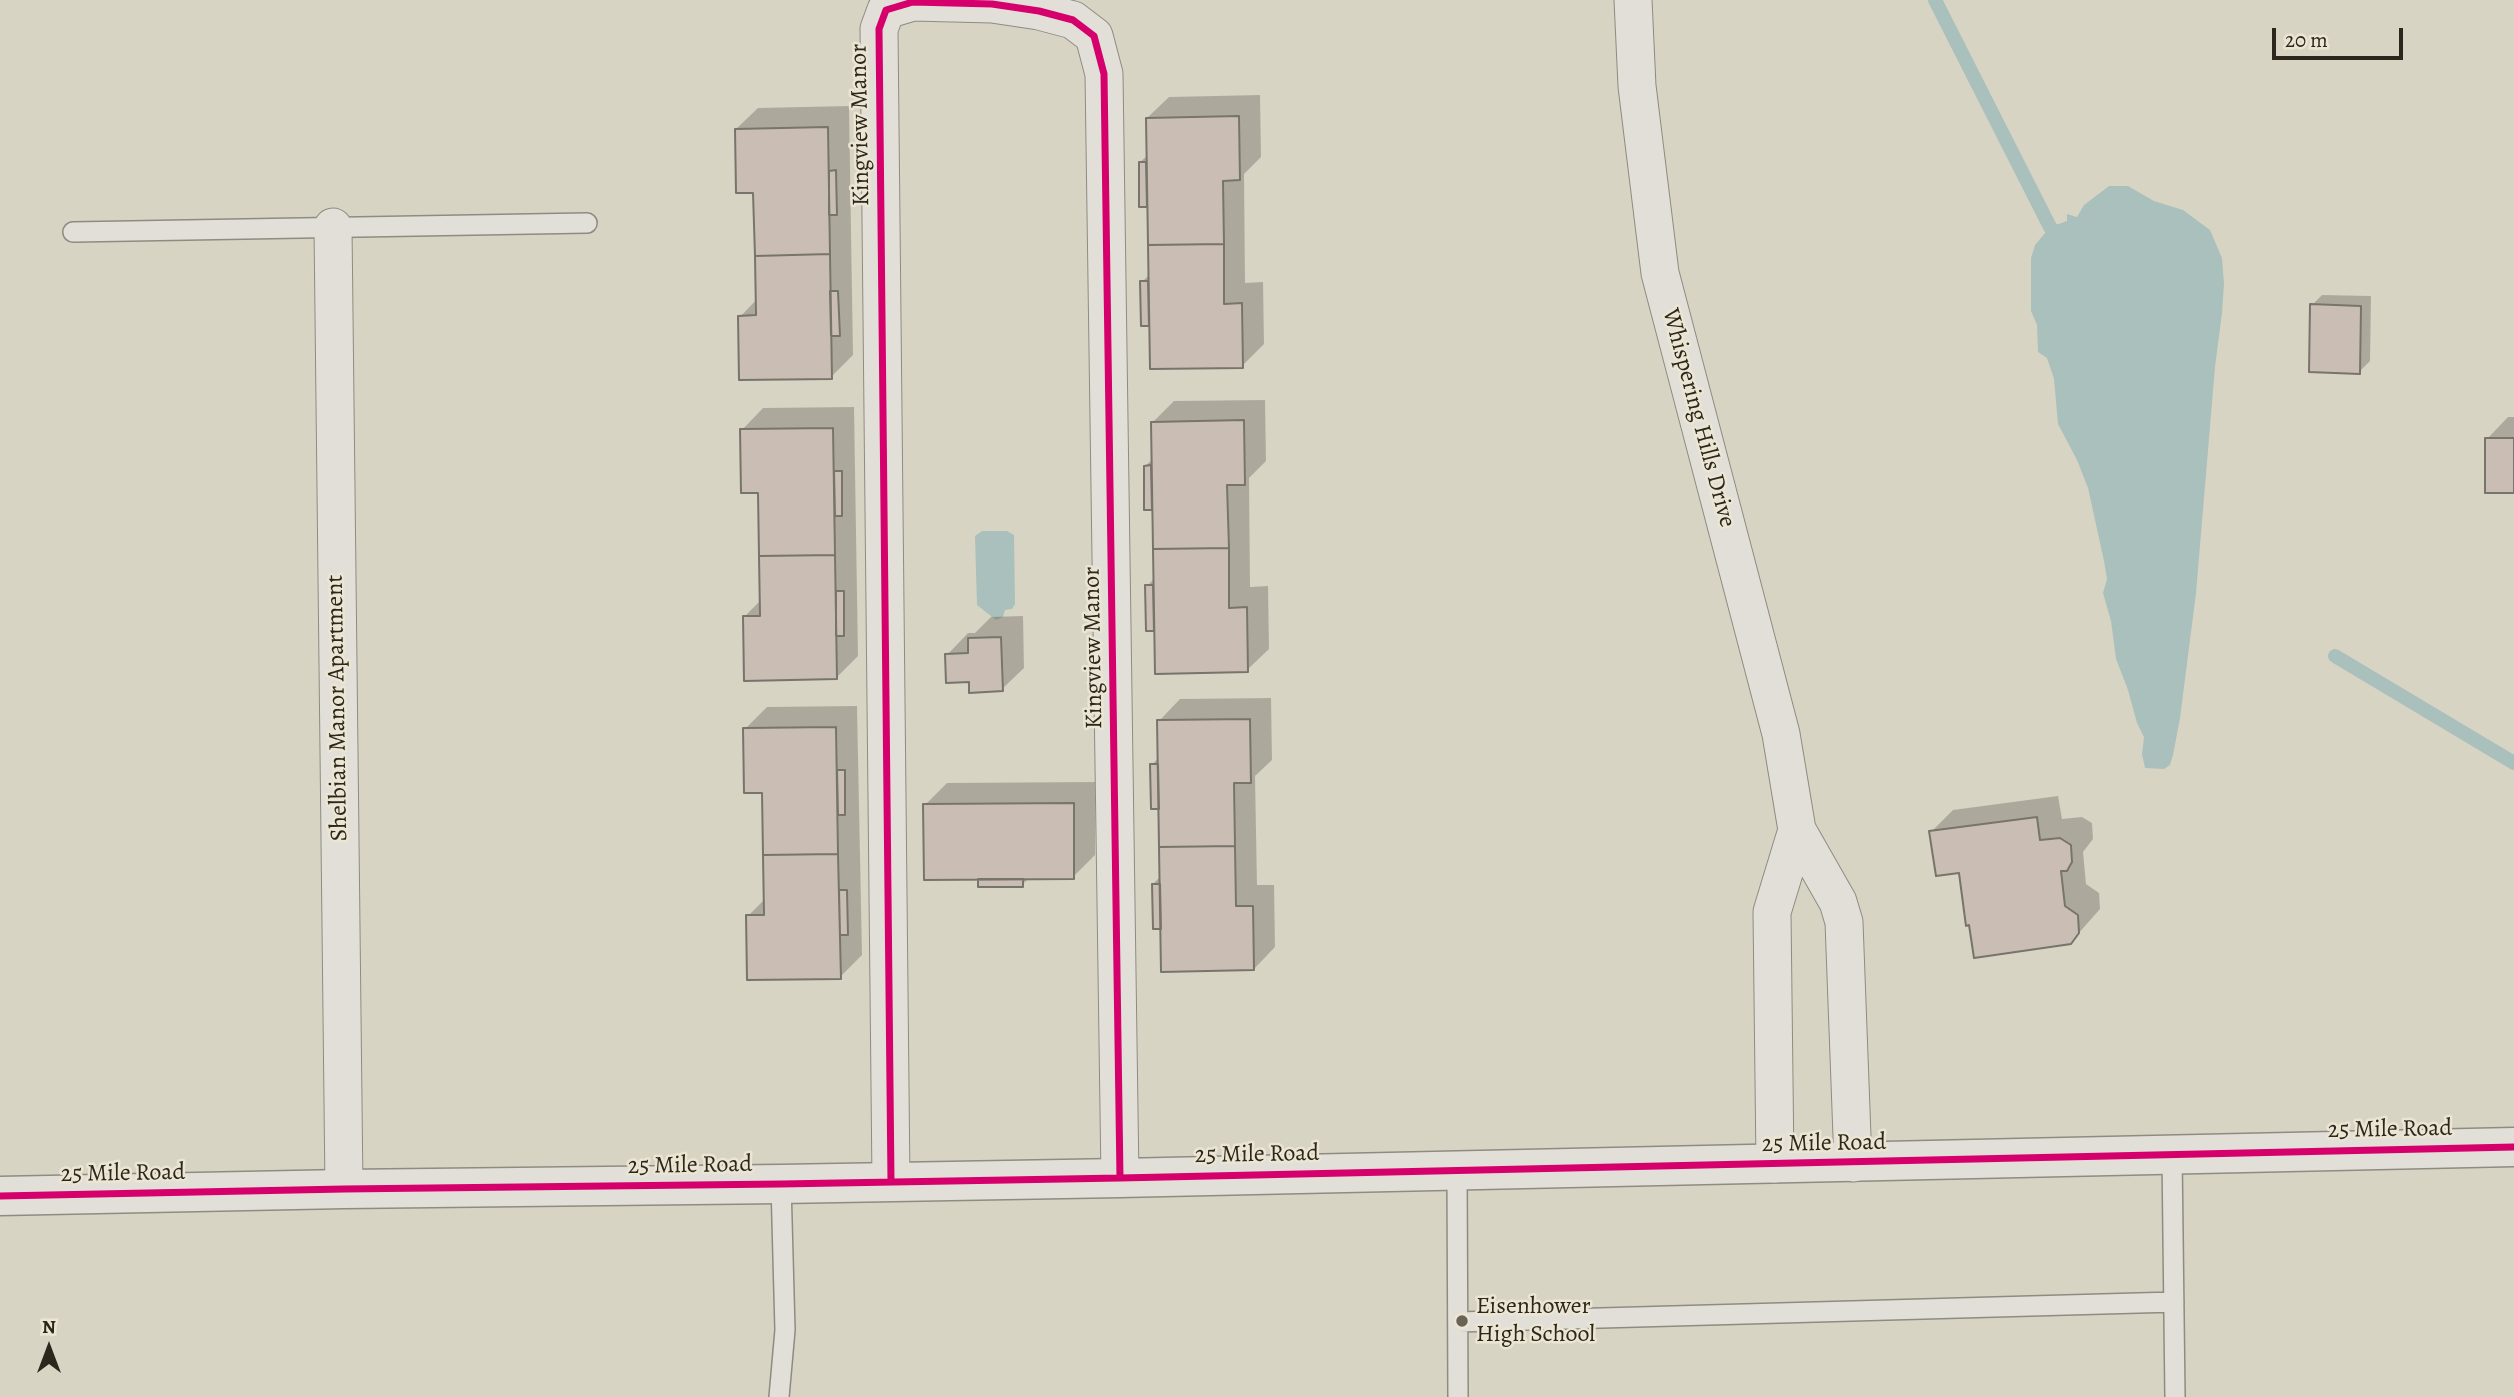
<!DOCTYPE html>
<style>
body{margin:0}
#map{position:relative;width:2514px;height:1397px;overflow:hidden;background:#d8d4c4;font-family:Alegreya,serif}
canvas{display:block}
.north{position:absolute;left:14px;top:1313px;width:70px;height:70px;-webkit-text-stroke:5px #ebe6d3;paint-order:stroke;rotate:0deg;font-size:19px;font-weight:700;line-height:28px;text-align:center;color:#2d261c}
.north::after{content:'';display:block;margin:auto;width:24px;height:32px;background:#2d261c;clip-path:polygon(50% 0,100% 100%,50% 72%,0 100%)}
.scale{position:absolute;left:2272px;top:28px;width:131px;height:32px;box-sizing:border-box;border:4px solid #2d261c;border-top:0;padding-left:9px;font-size:21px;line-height:24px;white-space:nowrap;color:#2d261c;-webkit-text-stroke:5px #ebe6d3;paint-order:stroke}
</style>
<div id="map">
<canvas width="2514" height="1397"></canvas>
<div class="north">N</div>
<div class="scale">20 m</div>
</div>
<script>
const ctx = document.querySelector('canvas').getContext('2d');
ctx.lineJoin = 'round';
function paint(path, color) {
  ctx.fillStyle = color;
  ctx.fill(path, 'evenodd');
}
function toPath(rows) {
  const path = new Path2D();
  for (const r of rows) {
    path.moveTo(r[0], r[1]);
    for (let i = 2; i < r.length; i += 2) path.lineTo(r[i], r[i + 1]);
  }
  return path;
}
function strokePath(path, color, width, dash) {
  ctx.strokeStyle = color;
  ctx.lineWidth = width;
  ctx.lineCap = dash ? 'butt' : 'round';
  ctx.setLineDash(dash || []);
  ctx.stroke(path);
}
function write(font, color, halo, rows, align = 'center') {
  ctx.font = font + ' Alegreya,serif';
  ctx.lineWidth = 5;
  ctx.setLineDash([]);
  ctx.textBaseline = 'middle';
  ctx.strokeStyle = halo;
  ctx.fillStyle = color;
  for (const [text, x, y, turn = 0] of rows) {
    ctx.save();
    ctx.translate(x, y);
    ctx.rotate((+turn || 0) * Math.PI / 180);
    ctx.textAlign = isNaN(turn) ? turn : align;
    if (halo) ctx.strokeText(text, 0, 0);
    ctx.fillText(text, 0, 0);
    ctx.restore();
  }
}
paint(toPath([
 [2109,186,2128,186,2154,201,2183,210,2210,230,2222,258,2224,284,2222,313,2215,367,2196,593,2180,718,2173,755,2170,765,2164,769,2145,768,2142,754,2144,737,2137,723,2128,690,2116,659,2111,621,2103,593,2107,579,2104,561,2088,488,2077,460,2058,424,2054,379,2047,358,2038,352,2037,325,2031,311,2031,258,2035,245,2050,227,2067,221,2067,214,2077,217,2084,205],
 [982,531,1007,531,1014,535,1015,604,1012,609,1005,610,1003,617,996,620,977,605,975,536]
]), '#aac0bc');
paint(toPath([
 [1260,95,1261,157,1244,174,1245,283,1263,282,1264,344,1242,366,1151,325,1143,325,1142,282,1150,274,1149,205,1141,205,1140,162,1148,155,1147,118,1169,97],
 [849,106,853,355,831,377,740,317,757,299,755,191,736,129,758,108],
 [2322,295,2371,296,2370,361,2359,372,2312,305],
 [1265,400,1266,461,1249,478,1250,587,1268,586,1269,649,1247,670,1156,626,1153,629,1147,586,1155,578,1154,508,1146,508,1145,466,1153,459,1152,423,1174,401],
 [854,407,858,656,836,678,744,617,762,599,760,492,742,430,763,408],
 [2508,417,2514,417,2514,492,2487,439],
 [1023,616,1024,668,1002,689,970,681,947,655,968,633,975,633,991,617],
 [1271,698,1272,760,1255,776,1257,885,1274,885,1275,947,1254,969,1162,927,1153,884,1161,876,1160,807,1152,765,1159,757,1159,721,1180,699],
 [857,706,862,955,840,977,748,916,765,899,763,791,745,729,767,707],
 [1095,782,1095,855,1073,877,1030,877,1022,885,980,878,925,805,947,783],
 [2058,796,2062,819,2082,817,2092,823,2093,839,2083,852,2086,884,2099,893,2100,909,2070,943,1960,872,1931,832,1953,810]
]), '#0003');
strokePath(toPath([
 [1935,0,2050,227,2062,239],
 [2335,656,2514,763]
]), '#aac0bc', 14);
const building = toPath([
 [1239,116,1240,180,1223,181,1224,244,1148,245,1146,118,1239,116],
 [828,127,830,254,755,256,753,193,736,193,735,129,828,127],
 [1139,162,1146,162,1147,207,1139,207,1139,162],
 [836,170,837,215,829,215,829,171,836,170],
 [1224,244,1224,304,1242,303,1243,368,1150,369,1148,245,1224,244],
 [830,254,832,379,739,380,738,316,756,315,755,256,830,254],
 [1140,281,1148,281,1149,326,1141,326,1140,281],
 [830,291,838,291,840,336,831,336,830,291],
 [2310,304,2361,306,2360,374,2309,372,2310,304],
 [1244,420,1245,485,1227,485,1229,548,1153,549,1151,422,1244,420],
 [833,428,835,555,759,556,758,493,741,493,740,429,833,428],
 [2485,438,2514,438,2514,493,2485,493,2485,438],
 [1151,465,1152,510,1144,510,1144,466,1151,465],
 [834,471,842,471,842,516,835,516,834,471],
 [1229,548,1229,608,1247,607,1248,672,1155,674,1153,549,1229,548],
 [835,555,837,679,744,681,743,616,760,616,759,556,835,555],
 [1145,585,1153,585,1154,631,1146,631,1145,585],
 [836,591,844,591,844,636,836,636,836,591],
 [1001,637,1003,691,969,693,969,682,946,683,945,654,968,653,968,638,1001,637],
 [1250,719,1251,783,1234,783,1235,846,1159,847,1157,720,1250,719],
 [836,727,838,854,763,855,762,793,744,793,743,728,836,727],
 [1150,764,1158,764,1159,809,1151,809,1150,764],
 [837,770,845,770,845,815,838,815,837,770],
 [1074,803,1074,879,924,880,923,804,1074,803],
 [2037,817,2040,840,2060,838,2071,845,2072,862,2067,871,2061,871,2065,906,2078,915,2079,933,2071,944,1974,958,1969,925,1966,926,1959,873,1936,876,1929,831,2037,817],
 [1235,846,1236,906,1253,906,1254,970,1161,972,1159,847,1235,846],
 [838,854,841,979,747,980,746,915,764,915,763,855,838,854],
 [978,879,1023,879,1023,887,978,887,978,879],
 [1152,884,1160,884,1161,929,1153,929,1152,884],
 [839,890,847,890,848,935,840,935,839,890]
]);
paint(building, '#cabeb4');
strokePath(building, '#77746b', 2);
const service = toPath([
 [73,232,587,223],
 [2172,1154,2175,1397],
 [1457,1170,1458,1397],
 [1458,1322,2174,1302],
 [779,1397,785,1330,781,1184]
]);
const minor = toPath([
 [1633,0,1637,86,1660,273,1781,734,1797,830],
 [333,227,344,1189],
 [1775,1164,1772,912,1797,830,1838,902,1844,922,1853,1163],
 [891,1181,879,29,886,10,913,2,992,4,1039,11,1073,20,1094,36,1104,74,1120,1178]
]);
const tertiary = toPath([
 [0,1196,344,1189,781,1184,1120,1178,2514,1147]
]);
strokePath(service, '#8f8b81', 22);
strokePath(minor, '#8f8b81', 39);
strokePath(tertiary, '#8f8b81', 41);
strokePath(service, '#e1dfd8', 19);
strokePath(minor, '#e1dfd8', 37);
strokePath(tertiary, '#e1dfd8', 38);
strokePath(toPath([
 [891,1181,879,29,886,10,913,2,992,4,1039,11,1073,20,1094,36,1104,74,1120,1178],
 [0,1196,344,1189,781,1184,1120,1178,2514,1147]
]), '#d6006c', 7);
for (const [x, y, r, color] of [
 [1462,1321,7,"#696357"]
]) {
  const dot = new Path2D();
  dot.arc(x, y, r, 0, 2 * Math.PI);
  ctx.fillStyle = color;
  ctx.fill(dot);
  strokePath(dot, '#ebe6d3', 2.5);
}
write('24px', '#2d261c', '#ebe6d3', [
 ["Kingview Manor",861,125,-91],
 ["Whispering Hills Drive",1698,418,75],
 ["Kingview Manor",1094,648,-91],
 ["Shelbian Manor Apartment",338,708,-91],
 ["25 Mile Road",2390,1130,-1],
 ["25 Mile Road",1824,1144,-1],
 ["25 Mile Road",1257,1155,-1],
 ["25 Mile Road",690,1166,-1],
 ["25 Mile Road",123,1174,-1]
]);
write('24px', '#2d261c', '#ebe6d3', [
 ["Eisenhower",1476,1307],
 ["High School",1476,1335]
], 'left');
</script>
